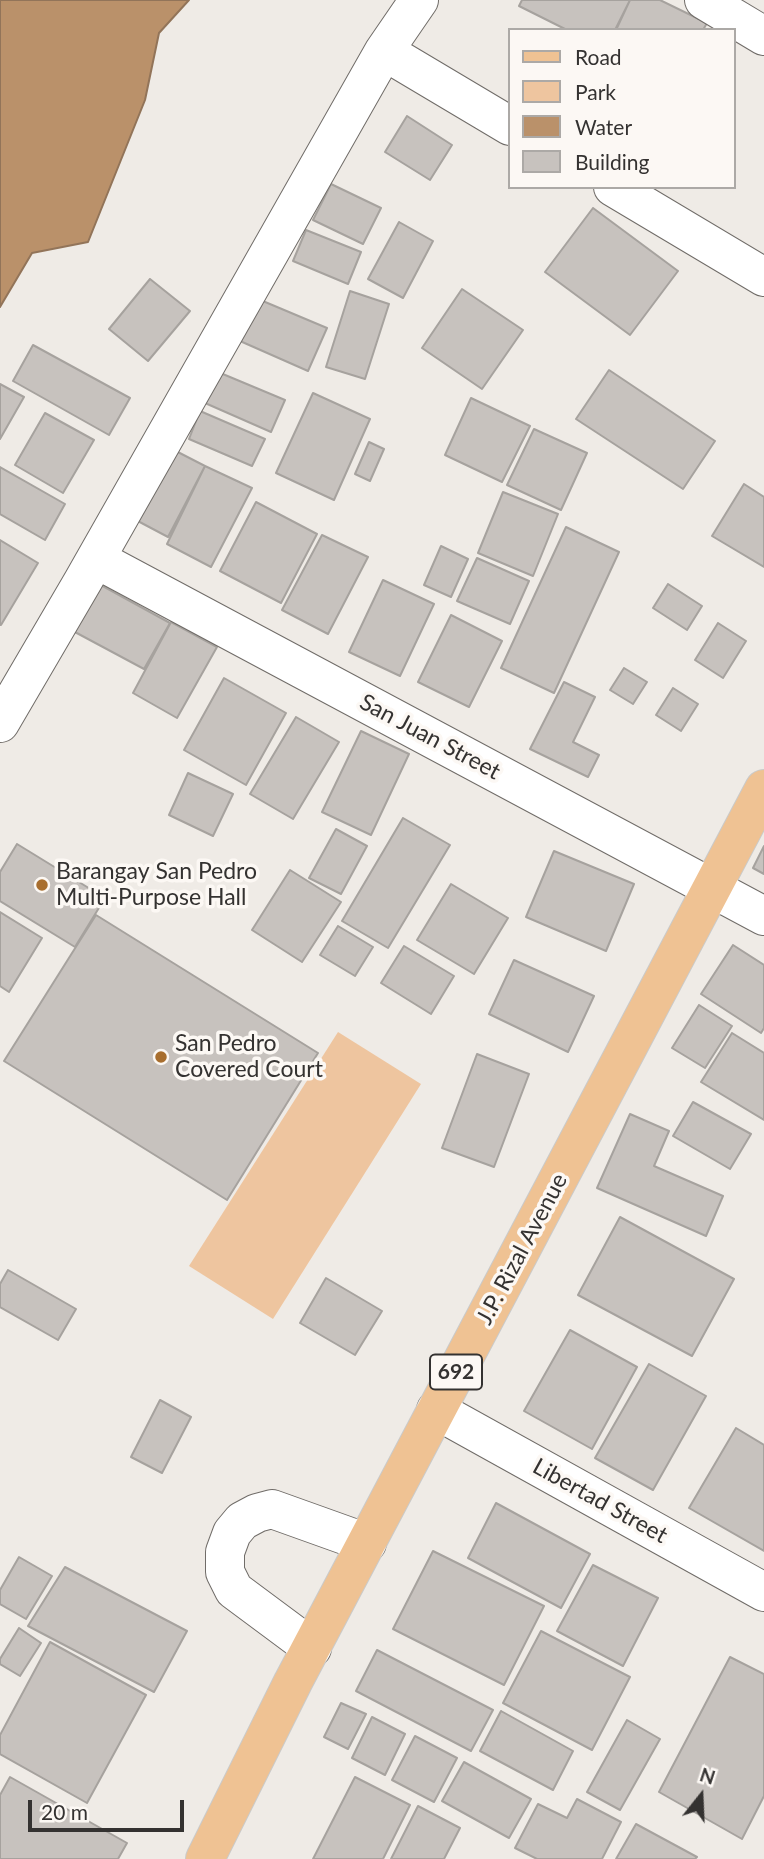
<!DOCTYPE html>
<style>
body{margin:0}
#map{position:relative;width:764px;height:1859px;overflow:hidden;background:#efebe6;font-family:Lato,sans-serif}
canvas{display:block}
.legend{position:absolute;left:508px;top:28px;width:228px;height:161px;box-sizing:border-box;background:#fcf8f4;border:2px solid #aca9a6;margin:0;padding:9px 12px;list-style:none;font-size:21px;color:#343231}
.legend li{display:flex;align-items:center;gap:14px;height:35px}
.legend b{width:35px;border:2px solid #aca9a6}
.north{position:absolute;left:666px;top:1761px;width:70px;height:70px;-webkit-text-stroke:5px #fcf8f4;paint-order:stroke;rotate:18deg;font-size:19px;font-weight:700;line-height:28px;text-align:center;color:#343231}
.north::after{content:'';display:block;margin:auto;width:24px;height:32px;background:#343231;clip-path:polygon(50% 0,100% 100%,50% 72%,0 100%)}
.scale{position:absolute;left:28px;top:1800px;width:156px;height:32px;box-sizing:border-box;border:4px solid #343231;border-top:0;padding-left:9px;font-size:21px;line-height:24px;white-space:nowrap;color:#343231;-webkit-text-stroke:5px #fcf8f4;paint-order:stroke}
</style>
<div id="map">
<canvas width="764" height="1859"></canvas>
<ul class="legend">
<li><b style="height:9px;background:#efc293"></b>Road</li>
<li><b style="height:19px;background:#eec59f"></b>Park</li>
<li><b style="height:19px;background:#ba916a"></b>Water</li>
<li><b style="height:19px;background:#c7c2be"></b>Building</li>
</ul>
<div class="north">N</div>
<div class="scale">20 m</div>
</div>
<script>
const ctx = document.querySelector('canvas').getContext('2d');
ctx.lineJoin = 'round';
function paint(path, color) {
  ctx.fillStyle = color;
  ctx.fill(path, 'evenodd');
}
function toPath(rows) {
  const path = new Path2D();
  for (const r of rows) {
    path.moveTo(r[0], r[1]);
    for (let i = 2; i < r.length; i += 2) path.lineTo(r[i], r[i + 1]);
  }
  return path;
}
function strokePath(path, color, width, dash) {
  ctx.strokeStyle = color;
  ctx.lineWidth = width;
  ctx.lineCap = dash ? 'butt' : 'round';
  ctx.setLineDash(dash || []);
  ctx.stroke(path);
}
function write(font, color, halo, rows, align = 'center') {
  ctx.font = font + ' Lato,sans-serif';
  ctx.lineWidth = 7;
  ctx.setLineDash([]);
  ctx.textBaseline = 'middle';
  ctx.strokeStyle = halo;
  ctx.fillStyle = color;
  for (const [text, x, y, turn = 0] of rows) {
    ctx.save();
    ctx.translate(x, y);
    ctx.rotate((+turn || 0) * Math.PI / 180);
    ctx.textAlign = isNaN(turn) ? turn : align;
    if (halo) ctx.strokeText(text, 0, 0);
    ctx.fillText(text, 0, 0);
    ctx.restore();
  }
}
paint(toPath([
 [338,1032,421,1084,273,1319,189,1266]
]), '#eec59f');
const water = toPath([
 [0,0,189,0,159,33,145,100,88,242,32,253,0,307,0,0]
]);
paint(water, '#ba916a');
strokePath(water, '#927459', 2);
const building = toPath([
 [522,0,630,0,616,30,567,30,519,6,522,0],
 [630,0,660,0,707,23,703,30,615,30,630,0],
 [407,116,452,145,430,180,385,152,407,116],
 [331,184,381,208,363,244,313,220,331,184],
 [593,208,678,271,630,335,545,272,593,208],
 [399,222,433,241,403,298,368,279,399,222],
 [306,230,361,252,348,284,293,261,306,230],
 [150,279,190,311,148,361,109,329,150,279],
 [462,289,523,330,482,389,422,348,462,289],
 [350,291,389,304,365,379,326,367,350,291],
 [258,299,327,328,308,371,240,341,258,299],
 [33,345,130,398,109,435,13,381,33,345],
 [609,370,715,441,683,489,576,419,609,370],
 [218,372,285,400,271,432,205,403,218,372],
 [0,384,24,397,0,439,0,384],
 [313,393,370,419,334,500,276,473,313,393],
 [471,398,530,426,502,482,445,455,471,398],
 [200,411,265,439,252,466,189,439,200,411],
 [45,413,94,440,63,493,15,465,45,413],
 [534,429,587,453,561,510,507,485,534,429],
 [369,442,384,449,370,481,355,474,369,442],
 [170,448,205,466,168,537,134,519,170,448],
 [205,466,252,488,211,567,167,544,205,466],
 [0,467,65,504,45,540,0,514,0,467],
 [744,484,764,497,764,567,712,536,744,484],
 [503,492,558,514,533,576,478,553,503,492],
 [256,502,317,534,281,603,220,571,256,502],
 [566,527,619,552,554,693,501,668,566,527],
 [322,535,368,557,328,634,282,610,322,535],
 [0,540,38,563,1,625,0,625,0,540],
 [441,546,468,559,451,597,424,585,441,546],
 [477,558,529,581,510,624,457,601,477,558],
 [383,580,434,604,400,676,349,652,383,580],
 [99,584,170,623,144,669,73,631,99,584],
 [668,584,702,606,687,630,653,608,668,584],
 [451,615,502,641,469,707,418,682,451,615],
 [171,622,217,647,177,718,133,693,171,622],
 [718,623,746,641,723,678,695,660,718,623],
 [624,668,647,682,633,704,610,690,624,668],
 [224,678,286,713,246,785,184,750,224,678],
 [564,682,595,697,573,742,599,755,588,777,530,749,564,682],
 [673,688,698,704,681,731,656,715,673,688],
 [296,717,339,742,293,819,250,794,296,717],
 [361,731,409,754,371,835,322,812,361,731],
 [188,773,233,794,213,836,169,815,188,773],
 [403,818,450,845,388,948,342,921,403,818],
 [336,829,367,846,341,894,309,878,336,829],
 [17,844,105,898,75,947,0,901,0,872,17,844],
 [764,846,764,874,753,868,764,846],
 [554,851,634,884,606,951,526,917,554,851],
 [290,870,341,902,302,962,252,930,290,870],
 [451,884,508,918,474,974,417,940,451,884],
 [0,912,42,938,9,992,0,986,0,912],
 [96,915,318,1053,227,1200,4,1061,96,915],
 [338,926,373,947,355,976,320,955,338,926],
 [733,945,764,965,764,1028,761,1033,701,994,733,945],
 [404,946,454,976,431,1014,381,983,404,946],
 [514,960,594,996,568,1052,489,1014,514,960],
 [699,1005,732,1026,705,1068,672,1048,699,1005],
 [732,1033,764,1053,764,1120,701,1082,732,1033],
 [477,1054,529,1074,494,1167,442,1148,477,1054],
 [693,1102,751,1134,730,1169,673,1136,693,1102],
 [630,1114,669,1131,654,1166,723,1196,706,1236,597,1188,630,1114],
 [620,1217,734,1279,692,1356,578,1295,620,1217],
 [8,1270,76,1309,58,1340,0,1307,0,1284,8,1270],
 [326,1278,382,1311,355,1355,300,1323,326,1278],
 [570,1330,637,1367,592,1449,524,1411,570,1330],
 [649,1364,706,1396,653,1490,595,1458,649,1364],
 [160,1400,191,1417,162,1473,131,1457,160,1400],
 [736,1428,764,1445,764,1551,689,1508,736,1428],
 [496,1503,590,1554,561,1608,468,1558,496,1503],
 [433,1551,544,1606,504,1685,393,1629,433,1551],
 [19,1557,52,1576,26,1619,0,1604,0,1590,19,1557],
 [593,1565,658,1598,623,1666,557,1631,593,1565],
 [65,1567,187,1631,154,1692,28,1626,65,1567],
 [19,1628,41,1643,20,1676,0,1664,0,1659,19,1628],
 [541,1631,630,1677,592,1750,503,1703,541,1631],
 [50,1642,146,1695,87,1803,0,1754,0,1735,50,1642],
 [377,1650,493,1710,471,1751,356,1691,377,1650],
 [730,1657,764,1674,764,1796,742,1839,659,1792,730,1657],
 [341,1703,366,1714,348,1749,324,1737,341,1703],
 [501,1711,573,1751,553,1790,480,1751,501,1711],
 [372,1717,405,1734,385,1775,352,1758,372,1717],
 [627,1720,660,1739,620,1810,587,1792,627,1720],
 [415,1736,457,1758,434,1802,392,1780,415,1736],
 [464,1762,531,1799,509,1838,442,1801,464,1762],
 [10,1777,127,1843,118,1859,0,1859,0,1795,10,1777],
 [355,1777,410,1805,383,1859,313,1859,355,1777],
 [577,1799,621,1822,602,1859,537,1859,515,1848,538,1804,567,1818,577,1799],
 [418,1806,460,1828,444,1859,391,1859,418,1806],
 [636,1824,697,1857,695,1859,616,1859,636,1824]
]);
paint(building, '#c7c2be');
strokePath(building, '#a6a29e', 2);
const minor = toPath([
 [704,0,764,36],
 [384,51,510,126],
 [613,187,764,277],
 [96,559,764,916],
 [0,723,83,581,384,51,419,0],
 [436,1410,764,1592],
 [312,1648,234,1590,225,1572,225,1552,232,1533,242,1521,257,1513,272,1509,367,1543]
]);
const major = toPath([
 [205,1859,293,1682,764,789]
]);
strokePath(minor, '#706c68', 40);
strokePath(major, '#cacac9', 40);
strokePath(minor, '#fff', 38);
strokePath(major, '#efc293', 38);
for (const [x, y, r, color] of [
 [42,885,7,"#a86e2e"],
 [161,1057,7,"#a86e2e"]
]) {
  const dot = new Path2D();
  dot.arc(x, y, r, 0, 2 * Math.PI);
  ctx.fillStyle = color;
  ctx.fill(dot);
  strokePath(dot, '#fcf8f4', 2.5);
}
for (const [x, y, w] of [
 [456,1372,52]
]) {
  const box = new Path2D();
  box.roundRect(x - w / 2, y - 17.5, w, 35, 5);
  ctx.fillStyle = '#fcf8f4';
  ctx.fill(box);
  strokePath(box, '#343231', 2);
}
write('bold 21px', '#343231', null, [
 ["692",456,1372]
]);
write('23px', '#343231', '#fcf8f4', [
 ["San Juan Street",430,737,28],
 ["J.P. Rizal Avenue",522,1249,-62],
 ["Libertad Street",600,1501,29]
]);
write('23px', '#343231', '#fcf8f4', [
 ["Barangay San Pedro",56,872],
 ["Multi-Purpose Hall",56,898],
 ["San Pedro",175,1044],
 ["Covered Court",175,1070]
], 'left');
</script>
